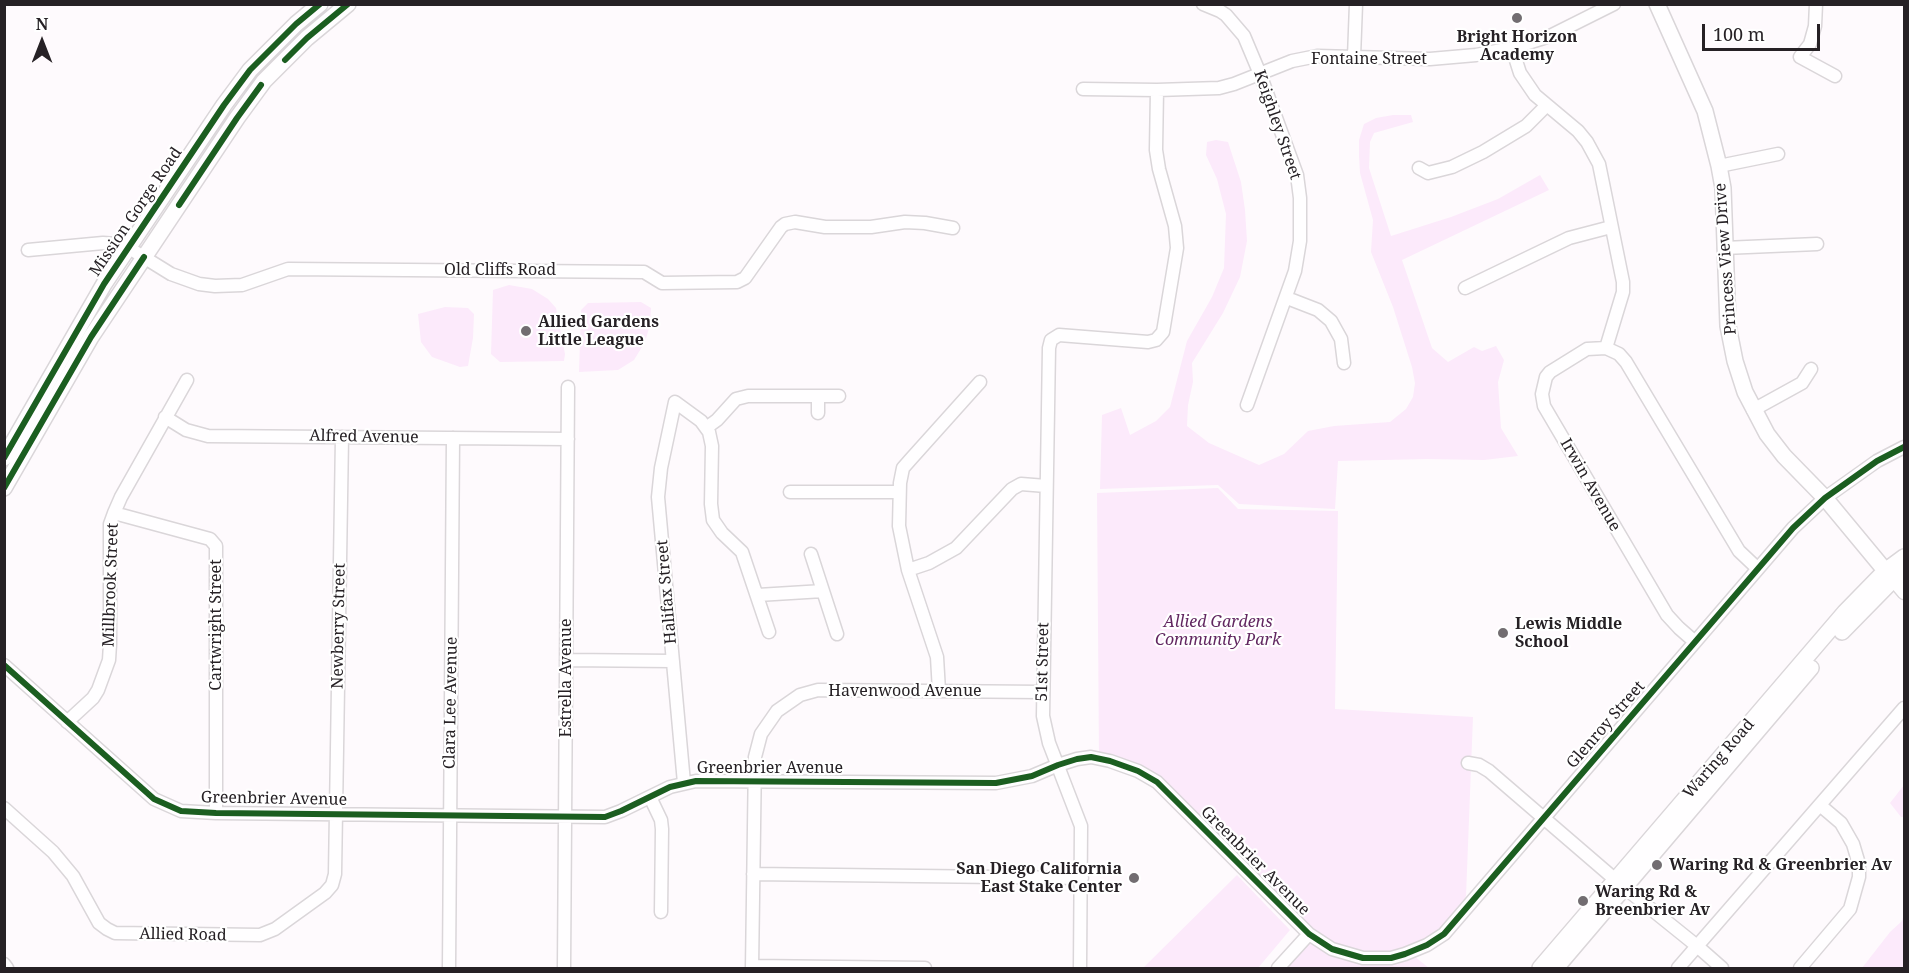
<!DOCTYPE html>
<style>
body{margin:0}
#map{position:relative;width:1909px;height:973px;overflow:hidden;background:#fefafd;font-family:"Noto Serif",serif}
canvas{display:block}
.frame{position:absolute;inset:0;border:6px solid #262125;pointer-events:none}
.north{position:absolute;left:12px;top:12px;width:60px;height:60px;-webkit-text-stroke:4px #fff;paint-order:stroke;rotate:0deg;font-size:16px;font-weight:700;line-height:24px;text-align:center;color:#262125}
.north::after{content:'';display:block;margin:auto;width:21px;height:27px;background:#262125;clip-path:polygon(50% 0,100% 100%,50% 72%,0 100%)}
.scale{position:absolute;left:1702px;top:24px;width:118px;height:27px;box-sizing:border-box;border:3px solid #262125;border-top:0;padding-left:8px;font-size:18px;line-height:21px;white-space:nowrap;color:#262125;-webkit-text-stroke:4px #fff;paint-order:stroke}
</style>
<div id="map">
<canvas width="1909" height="973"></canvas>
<div class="frame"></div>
<div class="north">N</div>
<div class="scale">100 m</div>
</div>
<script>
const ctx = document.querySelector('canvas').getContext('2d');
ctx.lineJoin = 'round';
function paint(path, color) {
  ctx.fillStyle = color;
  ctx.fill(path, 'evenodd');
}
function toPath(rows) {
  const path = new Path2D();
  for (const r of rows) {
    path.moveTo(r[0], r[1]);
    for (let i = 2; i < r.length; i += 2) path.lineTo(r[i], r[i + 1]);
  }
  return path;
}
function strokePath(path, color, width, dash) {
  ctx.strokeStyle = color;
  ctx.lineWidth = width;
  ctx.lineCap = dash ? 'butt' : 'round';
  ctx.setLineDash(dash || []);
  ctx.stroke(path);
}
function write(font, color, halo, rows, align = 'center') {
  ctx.font = font + ' "Noto Serif",serif';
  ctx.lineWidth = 4.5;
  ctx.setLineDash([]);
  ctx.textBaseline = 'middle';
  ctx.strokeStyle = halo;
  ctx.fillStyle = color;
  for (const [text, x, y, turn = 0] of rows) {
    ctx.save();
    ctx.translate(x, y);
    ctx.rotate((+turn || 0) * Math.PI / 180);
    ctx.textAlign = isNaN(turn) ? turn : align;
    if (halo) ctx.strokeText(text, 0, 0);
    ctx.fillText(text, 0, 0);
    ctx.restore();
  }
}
paint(toPath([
 [1393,115,1411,115,1413,122,1374,133,1370,142,1369,168,1391,236,1451,217,1498,199,1540,175,1549,190,1402,260,1432,348,1448,362,1474,347,1482,351,1496,346,1504,360,1498,382,1501,428,1518,456,1484,460,1427,459,1338,461,1335,509,1239,504,1218,485,1100,489,1102,415,1121,408,1130,435,1156,421,1170,407,1187,341,1212,297,1224,268,1226,214,1217,179,1206,155,1207,142,1216,140,1228,142,1241,182,1245,210,1247,241,1240,277,1223,313,1192,363,1193,382,1188,405,1187,426,1209,443,1259,465,1284,454,1308,431,1334,426,1390,422,1406,409,1413,397,1415,383,1412,367,1393,307,1371,252,1373,220,1360,173,1359,156,1359,140,1364,124,1376,118],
 [509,285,532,289,548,299,556,308,565,354,564,361,500,362,491,354,493,290],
 [641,302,651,308,650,325,645,342,634,360,618,370,579,372,581,310,588,303],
 [445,307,468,308,474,314,473,338,468,366,460,367,432,357,421,342,418,314],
 [1218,488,1238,509,1338,511,1335,709,1473,717,1466,896,1450,927,1410,953,1429,968,1278,968,1308,934,1163,788,1099,760,1097,493],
 [1904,785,1904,817,1901,817,1890,803],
 [1237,875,1290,930,1258,968,1143,968],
 [1904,914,1904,968,1862,968,1890,932,1902,921]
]), '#fceafb');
const minor = toPath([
 [1203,4,1220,11,1226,15,1244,36,1260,74,1297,175,1300,198,1300,241,1295,271,1247,405],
 [1816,4,1815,26,1810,44,1800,57,1835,76],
 [1512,48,1520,73,1535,95,1578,131,1587,142,1599,164,1623,282,1623,292,1606,348],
 [1354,57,1356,4],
 [1083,89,1157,90,1219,88,1234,84,1292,61,1317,56,1430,59,1476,55,1512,48,1550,36,1614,4],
 [1719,166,1778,154],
 [1419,168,1428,173,1452,167,1483,152,1526,126,1546,106],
 [1724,248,1817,244],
 [28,250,103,243,117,244,129,248,171,274,199,284,215,286,242,285,288,269,644,272,662,283,737,282,745,278,781,227,785,224,795,222,825,227,871,227,905,222,925,223,953,228],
 [1465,288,1569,238,1611,227],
 [1287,298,1318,310,1331,321,1341,339,1344,363],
 [818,396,818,413],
 [1753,410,1802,383,1811,369],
 [165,417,186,430,208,436,568,439],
 [706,428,717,420,736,399,748,396,839,396],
 [790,492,899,492],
 [114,513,210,539,216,546,216,813],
 [811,554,837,634],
 [908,570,929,563,956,548,1012,489,1021,484,1046,486],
 [1893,580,1904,593],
 [758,595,823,591],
 [1695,642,1679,628,1667,615,1544,406,1542,394,1546,377,1550,372,1587,349,1606,348,1619,354,1626,362,1739,551,1757,568],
 [566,660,673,661],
 [4,665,154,799,181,811,216,813,605,817,621,811,670,787,696,781,996,783,1032,776,1058,765,1077,759,1091,757,1110,761,1138,771,1157,782,1309,934,1332,949,1363,958,1391,958,1405,954,1427,945,1444,934,1793,528,1825,498,1877,461,1904,447],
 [939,691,937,657,908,570,899,526,900,483,903,468,910,460,980,382],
 [67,722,93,698,98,690,109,660,110,644,110,524,114,513,121,497,187,380],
 [1468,763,1479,765,1489,771,1625,888,1697,946,1722,968],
 [684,783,658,497,661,468,675,402,701,421,709,432,712,446,711,504,713,520,722,533,742,552,769,632],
 [650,797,661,820,662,829,661,912],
 [4,808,53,852,73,876,99,923,107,929,115,933,260,935,275,929,325,893,332,885,335,874,342,437],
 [753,874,1082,878],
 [4,964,7,968],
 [752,966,925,968],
 [449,968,453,438],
 [564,968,568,387],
 [752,968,755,757,761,734,777,711,800,695,818,690,1043,692],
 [1080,968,1081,826,1049,743,1043,716,1049,348,1051,340,1059,335,1148,342,1156,340,1163,332,1177,248,1175,226,1159,169,1156,150,1157,90],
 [1278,968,1309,934],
 [1678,968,1904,708],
 [1800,968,1850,909,1859,877,1859,864,1853,844,1841,823,1821,806]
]);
const major = toPath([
 [1657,4,1705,111,1719,166,1723,188,1728,326,1735,361,1745,392,1767,434,1784,456,1825,498,1893,580],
 [4,458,104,284,224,105,250,70,296,24,320,4],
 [4,488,91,337,237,118,264,81,307,38,348,4],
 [1842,632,1893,580,1904,572],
 [1540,968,1845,612,1885,571,1904,557],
 [1556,968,1811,668]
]);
strokePath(minor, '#dad6d9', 15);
strokePath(major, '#dad6d9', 18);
strokePath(minor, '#fffeff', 12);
strokePath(major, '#fffeff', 15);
strokePath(toPath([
 [285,60,307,38,348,4],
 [179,205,237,118,261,85],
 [4,458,104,284,224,105,250,70,296,24,320,4],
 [4,488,91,337,144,257],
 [4,665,154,799,181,811,216,813,605,817,621,811,670,787,696,781,996,783,1032,776,1058,765,1077,759,1091,757,1110,761,1138,771,1157,782,1309,934,1332,949,1363,958,1391,958,1405,954,1427,945,1444,934,1793,528,1825,498,1877,461,1904,447]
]), '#1b5e20', 6);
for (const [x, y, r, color] of [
 [1517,18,6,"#726d71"],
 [526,331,6,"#726d71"],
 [1503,633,6,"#726d71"],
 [1657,865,6,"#726d71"],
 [1134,878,6,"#726d71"],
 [1583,901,6,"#726d71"]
]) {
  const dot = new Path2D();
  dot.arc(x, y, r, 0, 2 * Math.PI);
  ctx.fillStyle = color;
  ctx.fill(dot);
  strokePath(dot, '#fff', 2);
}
write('bold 16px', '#262125', '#fff', [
 ["Bright Horizon",1517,37,"center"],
 ["Academy",1517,55,"center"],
 ["Allied Gardens",538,322],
 ["Little League",538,340],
 ["Lewis Middle",1515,624],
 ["School",1515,642],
 ["Waring Rd & Greenbrier Av",1669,865],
 ["San Diego California",1122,869,"right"],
 ["East Stake Center",1122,887,"right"],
 ["Waring Rd &",1595,892],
 ["Breenbrier Av",1595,910]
], 'left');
write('16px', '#262125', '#fff', [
 ["Fontaine Street",1369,59],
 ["Keighley Street",1277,125,71],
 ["Mission Gorge Road",136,212,-56],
 ["Princess View Drive",1726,259,-94],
 ["Old Cliffs Road",500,270],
 ["Alfred Avenue",364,437,1],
 ["Irwin Avenue",1590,485,60],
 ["Millbrook Street",111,585,-88],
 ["Halifax Street",667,592,-95],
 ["Cartwright Street",216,625,-90],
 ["Newberry Street",339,626,-89],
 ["51st Street",1043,662,-89],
 ["Estrella Avenue",566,678,-90],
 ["Havenwood Avenue",905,691],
 ["Clara Lee Avenue",451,703,-89],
 ["Glenroy Street",1606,725,-49],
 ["Waring Road",1719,759,-49],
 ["Greenbrier Avenue",770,768],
 ["Greenbrier Avenue",274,799,1],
 ["Greenbrier Avenue",1255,861,45],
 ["Allied Road",183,935,1]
]);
write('italic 16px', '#612660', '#fff', [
 ["Allied Gardens",1218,622],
 ["Community Park",1218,640]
]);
</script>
